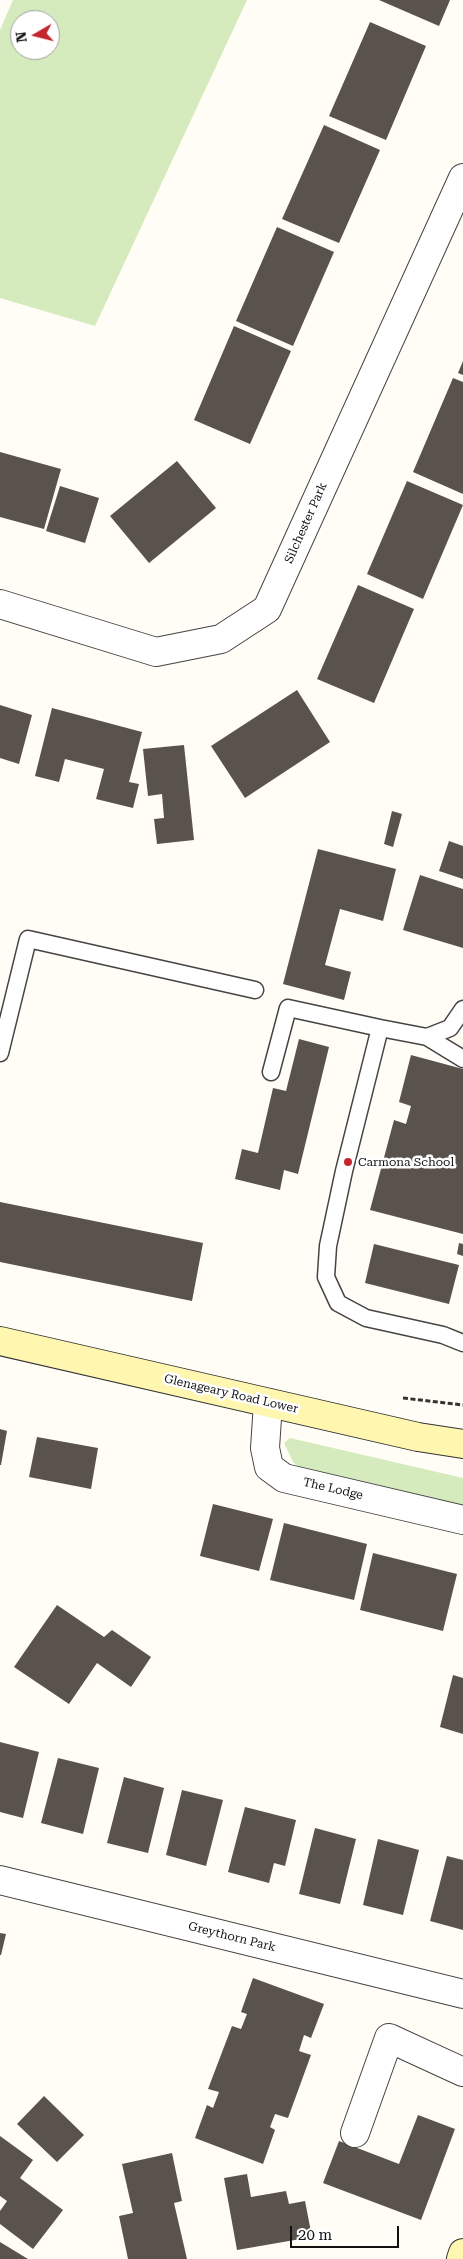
<!DOCTYPE html>
<style>
body{margin:0}
#map{position:relative;width:463px;height:2259px;overflow:hidden;background:#fffdf5;font-family:"Roboto Serif",serif}
canvas{display:block}
.north{position:absolute;left:10px;top:10px;width:50px;height:50px;box-sizing:border-box;background:#fff;border:1px solid #a0a0a0;border-radius:50%;rotate:262deg;font-size:14px;font-weight:700;line-height:20px;text-align:center;color:#111}
.north::after{content:'';display:block;margin:auto;width:18px;height:22px;background:#c4262e;clip-path:polygon(50% 0,100% 100%,50% 72%,0 100%)}
.scale{position:absolute;left:290px;top:2226px;width:109px;height:22px;box-sizing:border-box;border:2px solid #111;border-top:0;padding-left:6px;font-size:15px;line-height:18px;white-space:nowrap;color:#111;-webkit-text-stroke:4px #fff;paint-order:stroke}
</style>
<div id="map">
<canvas width="463" height="2259"></canvas>
<div class="north">N</div>
<div class="scale">20 m</div>
</div>
<script>
const ctx = document.querySelector('canvas').getContext('2d');
ctx.lineJoin = 'round';
function paint(path, color) {
  ctx.fillStyle = color;
  ctx.fill(path, 'evenodd');
}
function toPath(rows) {
  const path = new Path2D();
  for (const r of rows) {
    path.moveTo(r[0], r[1]);
    for (let i = 2; i < r.length; i += 2) path.lineTo(r[i], r[i + 1]);
  }
  return path;
}
function strokePath(path, color, width, dash) {
  ctx.strokeStyle = color;
  ctx.lineWidth = width;
  ctx.lineCap = dash ? 'butt' : 'round';
  ctx.setLineDash(dash || []);
  ctx.stroke(path);
}
function write(font, color, halo, rows, align = 'center') {
  ctx.font = font + ' "Roboto Serif",serif';
  ctx.lineWidth = 5;
  ctx.setLineDash([]);
  ctx.textBaseline = 'middle';
  ctx.strokeStyle = halo;
  ctx.fillStyle = color;
  for (const [text, x, y, turn = 0] of rows) {
    ctx.save();
    ctx.translate(x, y);
    ctx.rotate((+turn || 0) * Math.PI / 180);
    ctx.textAlign = isNaN(turn) ? turn : align;
    if (halo) ctx.strokeText(text, 0, 0);
    ctx.fillText(text, 0, 0);
    ctx.restore();
  }
}
paint(toPath([
 [13,0,247,0,95,326,0,298,0,30],
 [20,20,50,20,50,50,20,50],
 [290,1438,463,1478,463,1506,301,1469,293,1462,284,1443]
]), '#d5ebbd');
paint(toPath([
 [379,0,450,0,439,26],
 [370,22,426,46,386,140,329,116],
 [324,125,380,150,339,243,282,219],
 [277,227,334,252,293,346,236,321],
 [234,326,291,351,250,444,194,420],
 [463,361,463,375,458,373],
 [453,378,463,382,463,494,413,472],
 [0,452,61,469,44,529,0,517],
 [177,461,216,508,149,563,110,516],
 [407,481,463,505,423,599,367,574],
 [60,486,99,498,85,543,46,531],
 [358,585,414,609,374,703,317,679],
 [297,690,330,742,245,798,211,746],
 [0,705,32,715,19,764,0,758],
 [52,708,142,732,129,782,139,784,133,808,96,799,104,769,65,759,59,782,35,776],
 [184,745,194,840,157,844,154,819,164,818,162,794,148,796,143,749],
 [392,811,402,814,393,847,384,844],
 [449,841,463,846,463,879,439,871],
 [318,849,396,869,383,921,340,909,325,965,351,972,344,1000,283,984],
 [420,875,463,889,463,948,403,930],
 [299,1039,329,1047,298,1174,284,1170,280,1190,235,1179,242,1149,258,1153,273,1088,286,1091],
 [411,1055,463,1069,463,1234,370,1210,394,1120,406,1124,411,1106,399,1102],
 [0,1202,203,1243,192,1301,0,1262],
 [459,1243,463,1244,463,1256,457,1254],
 [374,1244,459,1265,449,1304,365,1283],
 [0,1429,7,1431,1,1465,0,1465],
 [37,1437,98,1448,91,1489,29,1477],
 [213,1504,273,1519,259,1571,200,1556],
 [284,1523,367,1544,354,1600,270,1580],
 [373,1553,457,1574,443,1631,360,1610],
 [57,1605,104,1637,112,1630,151,1657,131,1687,97,1663,69,1704,14,1667],
 [453,1675,463,1678,463,1734,440,1727],
 [0,1742,39,1752,23,1818,0,1812],
 [58,1758,99,1768,83,1834,41,1823],
 [124,1777,164,1788,148,1853,107,1843],
 [182,1790,223,1800,206,1866,166,1855],
 [245,1807,296,1820,285,1866,274,1863,269,1883,228,1872],
 [315,1828,356,1839,340,1904,299,1894],
 [378,1839,419,1850,403,1915,363,1905],
 [447,1856,463,1860,463,1930,430,1921],
 [0,1933,6,1934,1,1955,0,1955],
 [253,1978,324,2004,311,2038,304,2035,299,2051,311,2055,288,2118,275,2114,270,2127,275,2130,263,2164,195,2138,207,2105,213,2108,219,2092,208,2089,232,2026,241,2029,247,2014,241,2012],
 [44,2096,84,2135,57,2162,17,2124],
 [418,2115,455,2129,421,2220,323,2183,339,2141,399,2164],
 [0,2136,33,2160,20,2178,63,2210,33,2249,0,2224,0,2211,7,2201,0,2196],
 [172,2153,182,2201,174,2203,187,2259,128,2259,119,2216,133,2213,122,2164],
 [247,2174,251,2197,286,2191,289,2204,305,2201,312,2237,237,2250,224,2178],
 [0,2242,28,2259,0,2259]
]), '#5a524d');
const lane = toPath([
 [463,1009,450,1028,427,1037,380,1028,344,1171,328,1246,326,1277,338,1303,366,1318,443,1335,463,1343],
 [427,1037,463,1059],
 [0,1053,28,939,255,990],
 [271,1072,288,1008,380,1028]
]);
const street = toPath([
 [0,604,156,652,221,639,267,609,463,178],
 [268,1403,265,1448,269,1467,284,1478,463,1520],
 [0,1880,463,1994],
 [355,2133,389,2038,463,2072]
]);
const secondary = toPath([
 [0,1341,418,1437,463,1444],
 [461,2259,463,2253]
]);
strokePath(lane, '#444', 19);
strokePath(street, '#444', 30);
strokePath(secondary, '#333', 30);
strokePath(toPath([
 [403,1398,463,1405]
]), '#333', 3, [5, 2.5]);
strokePath(lane, '#fff', 16);
strokePath(street, '#fff', 28);
strokePath(secondary, '#fff6b0', 28);
for (const [x, y, r, color] of [
 [348,1162,5,"#c4262e"]
]) {
  const dot = new Path2D();
  dot.arc(x, y, r, 0, 2 * Math.PI);
  ctx.fillStyle = color;
  ctx.fill(dot);
  strokePath(dot, '#fff', 2);
}
write('12px', '#111', '#fff', [
 ["Silchester Park",306,523,-66],
 ["Glenageary Road Lower",231,1394,13],
 ["The Lodge",333,1489,13],
 ["Greythorn Park",232,1937,14]
]);
write('12px', '#111', '#fff', [
 ["Carmona School",358,1162]
], 'left');
</script>
